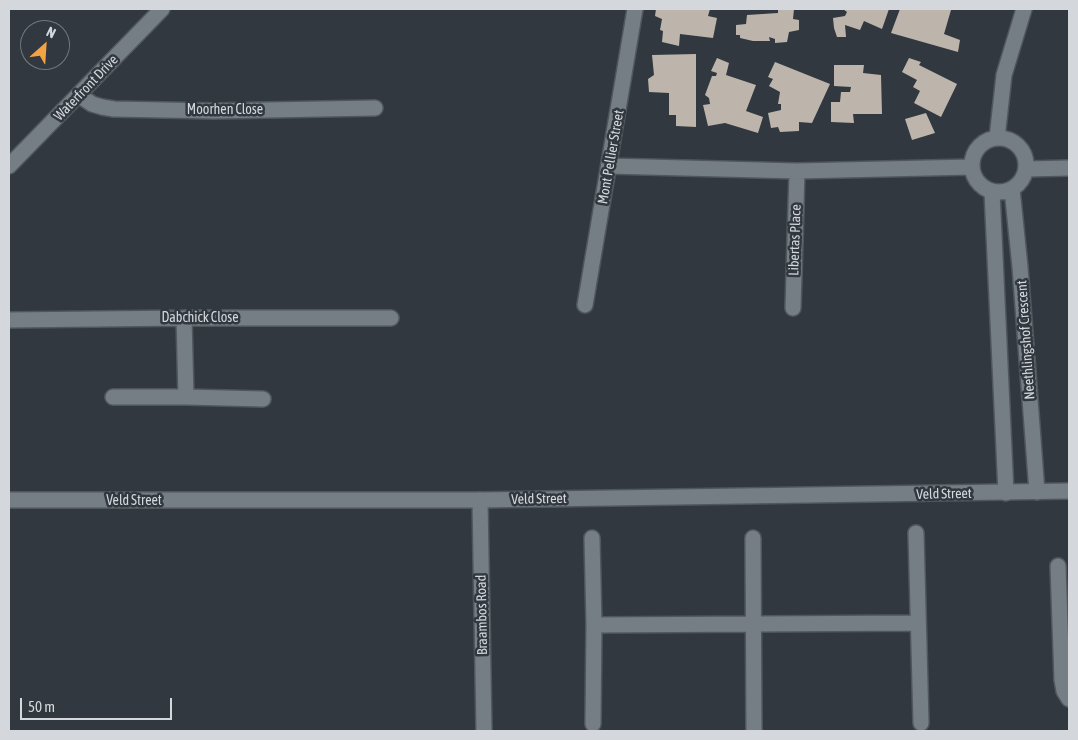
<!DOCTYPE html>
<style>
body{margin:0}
#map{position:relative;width:1078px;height:740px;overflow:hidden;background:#31383f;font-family:"Asap Condensed",sans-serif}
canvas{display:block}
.frame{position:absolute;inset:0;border:10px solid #d4d8dd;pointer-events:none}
.north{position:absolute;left:20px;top:20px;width:50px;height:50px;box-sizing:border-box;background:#31383f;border:1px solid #72787e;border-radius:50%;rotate:26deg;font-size:14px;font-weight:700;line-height:20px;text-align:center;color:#d4d8dd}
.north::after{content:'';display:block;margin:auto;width:18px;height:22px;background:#f4a344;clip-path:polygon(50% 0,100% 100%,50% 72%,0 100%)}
.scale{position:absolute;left:20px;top:698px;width:152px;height:22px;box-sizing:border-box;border:2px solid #d4d8dd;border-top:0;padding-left:6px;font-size:15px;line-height:18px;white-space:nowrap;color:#d4d8dd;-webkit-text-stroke:4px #31383f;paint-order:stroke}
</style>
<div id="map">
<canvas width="1078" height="740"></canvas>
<div class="frame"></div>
<div class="north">N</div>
<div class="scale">50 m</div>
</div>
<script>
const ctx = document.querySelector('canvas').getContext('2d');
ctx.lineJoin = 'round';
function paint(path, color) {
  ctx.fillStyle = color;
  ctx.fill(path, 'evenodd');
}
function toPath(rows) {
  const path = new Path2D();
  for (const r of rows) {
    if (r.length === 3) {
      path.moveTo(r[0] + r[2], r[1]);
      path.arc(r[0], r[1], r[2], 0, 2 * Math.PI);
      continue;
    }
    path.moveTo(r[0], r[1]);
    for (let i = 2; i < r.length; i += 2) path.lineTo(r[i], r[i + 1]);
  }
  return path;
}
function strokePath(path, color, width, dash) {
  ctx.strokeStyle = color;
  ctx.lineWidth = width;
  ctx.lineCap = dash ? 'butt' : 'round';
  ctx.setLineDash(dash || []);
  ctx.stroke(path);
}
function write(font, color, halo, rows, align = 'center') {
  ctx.font = font + ' "Asap Condensed",sans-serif';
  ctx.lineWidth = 5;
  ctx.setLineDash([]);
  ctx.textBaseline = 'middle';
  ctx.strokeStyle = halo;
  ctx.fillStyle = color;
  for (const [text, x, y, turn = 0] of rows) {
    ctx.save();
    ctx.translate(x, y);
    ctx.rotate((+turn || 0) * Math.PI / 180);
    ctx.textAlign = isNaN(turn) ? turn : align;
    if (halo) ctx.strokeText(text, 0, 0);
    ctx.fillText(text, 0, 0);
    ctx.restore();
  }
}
paint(toPath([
 [656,9,710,9,708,16,717,18,713,38,680,34,679,46,662,42,663,31,660,30,662,19,655,16],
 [778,9,794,9,793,19,799,20,799,30,789,32,787,42,775,43,775,39,769,37,770,41,753,41,740,38,740,35,736,35,736,25,746,24,747,15,778,13],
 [843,9,889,9,882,29,864,21,860,30,845,25,846,37,837,37,834,28,833,18,845,16,847,12],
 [900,9,947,9,951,10,944,34,960,40,958,52,891,33],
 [696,54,696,127,676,126,676,115,669,115,669,93,649,92,648,79,654,75,652,55],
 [717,58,729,63,726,75,756,85,746,111,763,117,758,133,725,123,708,126,703,105,710,104,709,98,705,95,712,76,716,76,717,73,711,71],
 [909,58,921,62,919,65,957,84,941,117,914,103,920,91,913,87,917,80,902,72],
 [775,62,830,84,812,123,799,122,799,131,780,132,778,127,771,128,768,113,781,110,781,104,778,104,780,92,769,86,773,79,768,77],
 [834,65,864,65,863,73,881,75,882,114,853,114,854,123,831,122,831,102,840,102,841,92,850,92,851,87,834,86],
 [926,113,935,133,912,140,905,119]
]), '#bdb5ac');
const street = toPath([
 [79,95,92,104,102,107,114,109,214,111,375,108],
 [997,138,1004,75,1024,9],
 [999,165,27],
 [9,166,162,9],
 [609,166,797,171,971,167],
 [1026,169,1069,168],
 [1012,189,1020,267,1037,492],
 [992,192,1006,493],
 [585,305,635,9],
 [793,308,797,171],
 [184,318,186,397,263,399],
 [9,320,184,318,391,318],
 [113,397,186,397],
 [480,500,484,731],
 [916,533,921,723],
 [592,538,594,625,593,724],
 [753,538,754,731],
 [1058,566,1062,680,1064,691,1069,699],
 [594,625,918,623]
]);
const secondary = toPath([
 [9,500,480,500,1069,491]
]);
strokePath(street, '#51565d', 18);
strokePath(secondary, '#51565d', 18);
strokePath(street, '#757d85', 15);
strokePath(secondary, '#757d85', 15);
write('14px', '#d4d8dd', '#31383f', [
 ["Waterfront Drive",86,88,-46],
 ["Moorhen Close",225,110],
 ["Mont Pellier Street",611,157,-80],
 ["Libertas Place",795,240,-88],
 ["Dabchick Close",200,318],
 ["Neethlingshof Crescent",1026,340,-94],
 ["Veld Street",944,494,-1],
 ["Veld Street",539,499,-1],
 ["Veld Street",134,501],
 ["Braambos Road",482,615,-91]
]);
</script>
